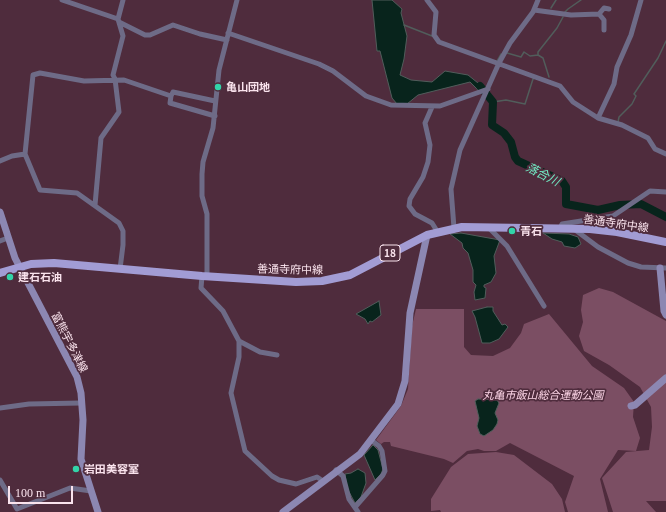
<!DOCTYPE html>
<meta charset="utf-8">
<style>
body{margin:0}
#map{position:relative;width:666px;height:512px;overflow:hidden;background:#4f2c3d;font-family:Georgia,serif}
canvas{display:block}
.scale{position:absolute;left:8px;top:486px;width:65px;height:18px;box-sizing:border-box;border:2px solid #fae3ed;border-top:0;padding-left:5px;font-size:12px;line-height:14px;white-space:nowrap;color:#fae3ed;-webkit-text-stroke:3px #4f2c3d;paint-order:stroke}
</style>
<div id="map">
<canvas width="666" height="512"></canvas>
<div class="scale">100 m</div>
</div>
<script>
const ctx = document.querySelector('canvas').getContext('2d');
ctx.lineJoin = 'round';
function paint(path, color) {
  ctx.fillStyle = color;
  ctx.fill(path, 'evenodd');
}
function toPath(rows) {
  const path = new Path2D();
  for (const r of rows) {
    path.moveTo(r[0], r[1]);
    for (let i = 2; i < r.length; i += 2) path.lineTo(r[i], r[i + 1]);
  }
  return path;
}
function strokePath(path, color, width, dash) {
  ctx.strokeStyle = color;
  ctx.lineWidth = width;
  ctx.lineCap = dash ? 'butt' : 'round';
  ctx.setLineDash(dash || []);
  ctx.stroke(path);
}
function write(font, color, halo, rows, align = 'center') {
  ctx.font = font + ' Georgia,"Noto Sans JP",serif';
  ctx.lineWidth = 3.5;
  ctx.setLineDash([]);
  ctx.textBaseline = 'middle';
  ctx.strokeStyle = halo;
  ctx.fillStyle = color;
  for (const [text, x, y, turn = 0] of rows) {
    ctx.save();
    ctx.translate(x, y);
    ctx.rotate((+turn || 0) * Math.PI / 180);
    ctx.textAlign = isNaN(turn) ? turn : align;
    if (halo) ctx.strokeText(text, 0, 0);
    ctx.fillText(text, 0, 0);
    ctx.restore();
  }
}
paint(toPath([
 [599,288,613,292,666,321,666,501,646,501,656,512,613,512,602,478,626,452,649,450,652,427,651,407,640,387,609,365,584,351,579,336,583,322,581,310,583,295],
 [416,309,464,309,464,347,471,355,493,356,510,348,521,333,524,324,549,314,592,366,624,388,634,402,633,417,640,438,636,451,618,450,600,479,608,512,568,512,565,502,574,476,510,443,496,451,484,451,478,449,467,451,453,463,444,459,391,446,390,442,384,442,381,444,376,440,401,406,408,389,412,326],
 [496,452,514,455,552,484,562,499,565,512,441,512,440,510,431,511,431,499,451,467,468,454]
]), '#7b4e63');
const water = toPath([
 [372,0,392,0,402,9,401,13,407,36,404,59,400,75,411,80,432,82,445,71,468,75,483,87,478,90,470,82,418,95,407,104,397,104,392,98,380,51,377,51,372,0],
 [461,233,500,240,494,256,496,273,491,282,484,285,484,287,486,288,485,298,475,300,474,292,476,285,473,282,473,270,468,253,463,248,462,243,450,234,461,233],
 [543,233,569,234,578,237,581,244,575,248,564,246,562,242,552,239,543,233],
 [379,301,381,315,372,322,370,321,368,324,365,319,356,314,379,301],
 [487,307,493,307,493,311,502,325,505,324,508,327,499,339,490,343,482,343,475,317,472,311,487,307],
 [478,399,497,400,499,403,495,413,498,420,497,424,493,430,484,436,480,434,477,426,479,418,475,401,478,399],
 [373,445,378,450,383,469,381,474,375,480,364,455,373,445],
 [358,469,365,473,366,483,361,497,355,503,347,488,345,474,351,473,358,469]
]);
paint(water, '#08241c');
strokePath(water, '#515d5b', 1);
strokePath(toPath([
 [551,8,556,0],
 [565,12,568,9,581,0],
 [404,25,432,36],
 [507,53,521,57,524,52,530,56,538,55],
 [497,61,501,54],
 [549,77,543,58,538,55,538,52,557,28,563,17],
 [493,102,506,100,525,104,533,79,535,78],
 [618,122,619,117,632,104,636,96,634,94,658,58,666,41]
]), '#515d5b', 1.5);
strokePath(toPath([
 [480,86,493,102,492,125,504,133,511,142,515,157,518,161,562,181,566,187,566,204,598,210,620,205,641,204,666,217]
]), '#08241c', 8);
strokePath(toPath([
 [62,0,118,19],
 [427,0,436,12,434,35,439,42,560,86,573,102,598,118,622,125,648,138,655,149,666,154],
 [534,10,571,15,599,14,604,8,609,9],
 [599,14,604,20,604,30],
 [119,22,145,35,150,35,173,25,200,34,227,40],
 [228,33,319,64,333,71,366,96,391,105,440,106,488,89],
 [171,96,173,92,215,101],
 [432,107,425,123,430,145,428,162,423,177,410,199,409,206,415,214,432,223,437,231],
 [598,118,614,84,617,67,631,35,641,0],
 [0,161,12,156,25,154],
 [95,205,101,138,119,112,115,79,113,75,123,36,118,19,123,0],
 [454,228,451,189,460,150,499,63,510,43,533,12,538,0],
 [489,228,507,246,544,306],
 [560,228,562,224,613,216,650,191,666,192],
 [574,229,598,247,628,263,641,267,666,268],
 [0,241,8,238],
 [120,269,123,245,123,231,119,223,77,193,40,190,25,154,33,75,40,73,84,81,124,80,171,96,170,103,215,116],
 [202,276,201,288,223,311,239,341,239,357,231,393,245,451,272,476,279,480,296,484,317,477,323,481],
 [207,276,207,214,202,196,202,174,203,162,213,128,219,70,237,0],
 [239,341,260,352,277,355],
 [0,408,29,404,81,403],
 [336,470,343,476,349,499,358,512],
 [0,480,17,509,70,488,91,491],
 [356,506,383,475,385,471,382,451,379,446,371,440]
]), '#6e6b87', 5);
strokePath(toPath([
 [0,212,15,258,77,377,81,393,83,420,81,459,98,512],
 [660,268,664,311,666,315],
 [631,406,635,405,666,378],
 [283,512,360,454,398,404,405,381,410,313,427,235]
]), '#8c87b2', 7);
strokePath(toPath([
 [0,273,31,264,54,263,202,276,296,282,322,281,350,275,427,235,462,227,590,229,617,232,666,242]
]), '#a29cd4', 8);
for (const [x, y, r, color] of [
 [218,87,4,"#32d4a9"],
 [512,231,4,"#32d4a9"],
 [10,277,4,"#32d4a9"],
 [76,469,4,"#32d4a9"]
]) {
  const dot = new Path2D();
  dot.arc(x, y, r, 0, 2 * Math.PI);
  ctx.fillStyle = color;
  ctx.fill(dot);
  strokePath(dot, '#4f2c3d', 1.5);
}
for (const [x, y, w] of [
 [390,253,20]
]) {
  const box = new Path2D();
  box.roundRect(x - w / 2, y - 8, w, 16, 3);
  ctx.fillStyle = '#4f2c3d';
  ctx.fill(box);
  strokePath(box, '#fae3ed', 1);
}
write('bold 10px', '#fae3ed', null, [
 ["18",390,253]
]);
write('bold 11px', '#fae3ed', '#4f2c3d', [
 ["亀山団地",226,87],
 ["青石",520,231],
 ["建石石油",18,277],
 ["岩田美容室",84,469]
], 'left');
write('11px', '#fae3ed', '#4f2c3d', [
 ["善通寺府中線",616,223,8],
 ["善通寺府中線",290,269,1],
 ["富熊宇多津線",70,342,63]
]);
write('italic 11px', '#fcd4e6', '#4f2c3d', [
 ["丸亀市飯山総合運動公園",543,395]
]);
write('italic 12px', '#72ecc5', '#4f2c3d', [
 ["落合川",543,174,27]
]);
</script>
